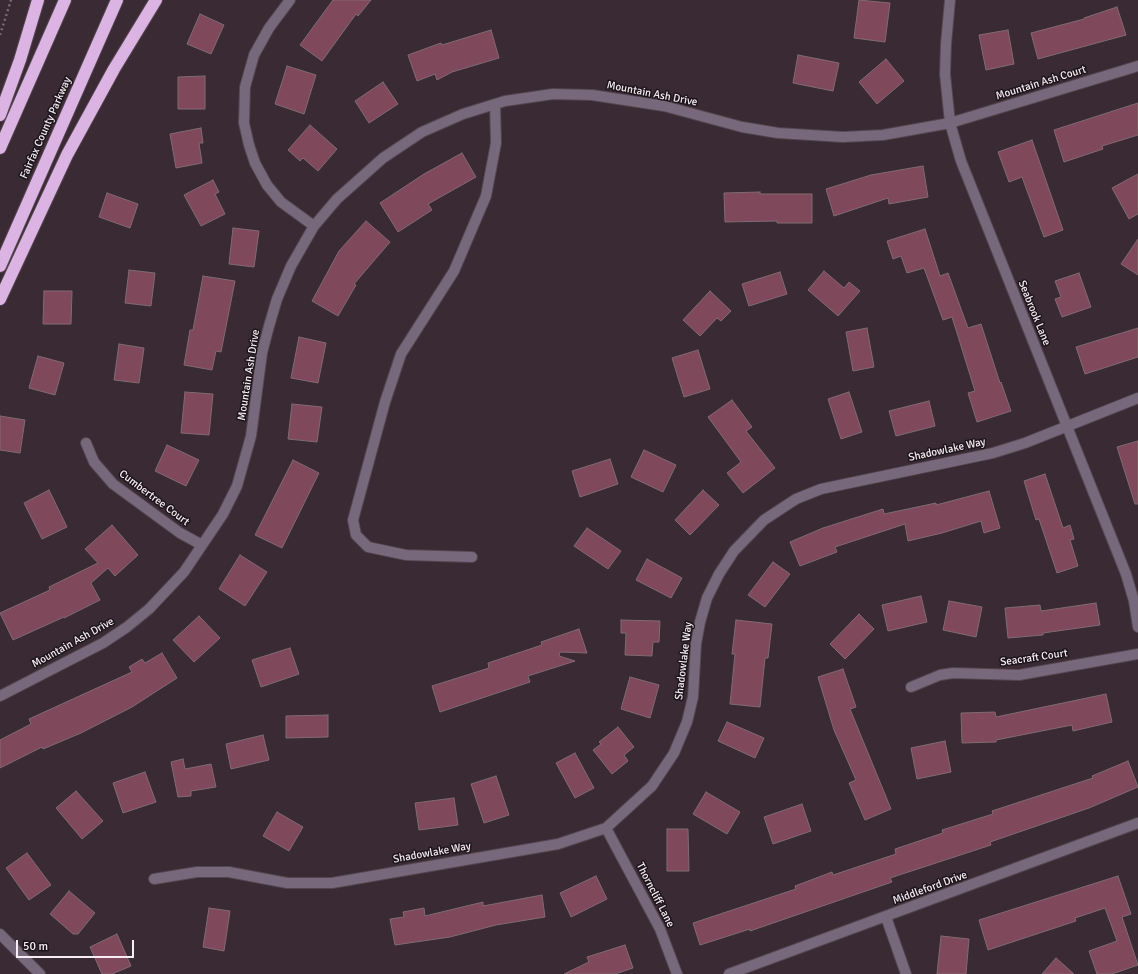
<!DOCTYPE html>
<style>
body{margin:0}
#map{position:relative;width:1138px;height:974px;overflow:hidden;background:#3a2a34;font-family:Signika,sans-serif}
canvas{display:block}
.scale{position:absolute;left:16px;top:940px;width:118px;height:18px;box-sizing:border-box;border:2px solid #f8edf4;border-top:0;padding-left:5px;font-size:12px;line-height:14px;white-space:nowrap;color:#f8edf4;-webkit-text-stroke:3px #1c151a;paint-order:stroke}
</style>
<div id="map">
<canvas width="1138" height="974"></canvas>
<div class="scale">50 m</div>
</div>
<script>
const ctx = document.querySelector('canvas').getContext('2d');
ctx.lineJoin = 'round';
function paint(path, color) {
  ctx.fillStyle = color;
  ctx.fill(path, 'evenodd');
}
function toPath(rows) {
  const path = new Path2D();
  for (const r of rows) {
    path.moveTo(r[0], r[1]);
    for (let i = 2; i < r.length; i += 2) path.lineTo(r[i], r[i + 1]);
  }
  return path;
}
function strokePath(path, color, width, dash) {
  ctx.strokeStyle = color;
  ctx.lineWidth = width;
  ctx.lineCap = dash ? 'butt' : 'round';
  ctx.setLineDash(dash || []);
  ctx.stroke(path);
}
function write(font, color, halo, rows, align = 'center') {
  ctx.font = font + ' Signika,sans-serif';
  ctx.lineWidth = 3;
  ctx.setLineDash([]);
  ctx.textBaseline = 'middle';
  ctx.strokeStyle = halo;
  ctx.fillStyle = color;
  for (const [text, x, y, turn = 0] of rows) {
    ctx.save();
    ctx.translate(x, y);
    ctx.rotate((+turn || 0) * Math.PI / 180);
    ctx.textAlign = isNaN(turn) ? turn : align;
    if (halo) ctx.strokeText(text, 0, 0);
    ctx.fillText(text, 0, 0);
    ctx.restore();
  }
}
const building = toPath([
 [333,0,371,0,358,16,356,14,322,61,300,45,333,0],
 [859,0,890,3,885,42,854,38,859,0],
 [1117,7,1126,35,1038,59,1031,33,1084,19,1084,18,1117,7],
 [200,14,224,25,211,54,187,44,200,14],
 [491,30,499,58,452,72,437,80,435,74,417,81,408,55,441,43,442,45,491,30],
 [1008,30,1014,64,986,70,979,35,1008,30],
 [798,55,839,63,833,91,793,83,798,55],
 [886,59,904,81,877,104,859,82,886,59],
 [287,66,316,75,304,114,275,104,287,66],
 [205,76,205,109,178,109,178,77,205,76],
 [383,82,398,104,369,123,355,101,383,82],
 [1138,103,1138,135,1102,146,1103,149,1064,162,1054,130,1138,103],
 [310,125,337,149,318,171,303,158,300,161,288,150,310,125],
 [201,128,203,143,199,143,202,163,176,168,170,134,201,128],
 [1032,140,1063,230,1044,237,1022,177,1009,182,998,152,1032,140],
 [462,153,476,177,428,204,432,210,398,232,380,203,424,174,462,153],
 [923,166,928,197,889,204,888,198,834,216,826,189,871,175,923,166],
 [1138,174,1138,214,1129,219,1112,188,1138,174],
 [213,180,219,192,215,194,225,214,201,226,184,195,213,180],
 [760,192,760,194,812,194,812,223,777,223,777,221,725,222,724,193,760,192],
 [107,193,138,204,130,228,99,217,107,193],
 [366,221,390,242,354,284,356,285,338,316,312,301,339,251,366,221],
 [233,228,259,231,254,267,229,264,233,228],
 [925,229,940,276,948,273,968,328,981,324,1000,383,1001,382,1011,411,977,422,968,393,975,391,952,317,943,320,924,268,907,273,901,256,893,259,887,241,925,229],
 [1138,239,1138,275,1121,264,1138,239],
 [129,270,155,273,151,306,125,303,129,270],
 [824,271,844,288,849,282,860,291,838,316,808,290,824,271],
 [780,272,787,294,749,306,742,284,780,272],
 [1079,273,1091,307,1062,317,1055,299,1061,297,1055,281,1079,273],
 [203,276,235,281,221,352,216,351,212,370,184,365,190,330,193,330,203,276],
 [44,291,72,291,71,324,43,324,44,291],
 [710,291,731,311,721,321,717,318,700,336,683,320,710,291],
 [867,328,874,367,853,371,846,332,867,328],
 [1138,328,1138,357,1085,374,1076,347,1138,328],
 [299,337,326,343,318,383,291,378,299,337],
 [119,344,144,348,139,383,114,380,119,344],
 [698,350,710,389,684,397,672,358,698,350],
 [38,356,64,363,55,395,29,388,38,356],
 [185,392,213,394,209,435,181,433,185,392],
 [849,392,862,432,841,439,828,399,849,392],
 [732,400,752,427,746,431,775,468,743,493,727,473,741,462,708,417,732,400],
 [929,401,935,426,896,436,889,411,929,401],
 [292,404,322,407,317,442,288,439,292,404],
 [0,416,25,420,20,453,0,450,0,416],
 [1138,441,1138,504,1135,504,1117,447,1138,441],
 [167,445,199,460,186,486,155,471,167,445],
 [644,450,676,465,663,492,631,477,644,450],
 [610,459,618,484,580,497,572,471,610,459],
 [293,460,319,473,282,548,255,535,293,460],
 [1045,474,1063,528,1070,525,1074,539,1070,540,1078,566,1057,573,1039,519,1036,520,1024,481,1045,474],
 [49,490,67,527,42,539,24,503,49,490],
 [703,490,719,505,690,535,675,520,703,490],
 [989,491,1000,528,984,533,981,521,942,533,908,541,905,524,835,547,837,552,800,566,790,542,823,528,883,509,884,514,936,503,936,505,989,491],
 [112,525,138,555,115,576,108,568,91,583,100,600,64,618,64,617,13,640,0,613,50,590,49,587,98,563,85,549,112,525],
 [587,528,621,551,608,569,574,546,587,528],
 [240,555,267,572,245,606,219,589,240,555],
 [647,559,682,578,671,598,636,580,647,559],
 [773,562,790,574,765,607,748,595,773,562],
 [921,596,927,622,888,631,882,605,921,596],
 [949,601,982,607,976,637,943,630,949,601],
 [1096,603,1100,625,1043,633,1043,635,1008,638,1005,608,1040,605,1041,611,1096,603],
 [859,614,874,629,845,659,830,644,859,614],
 [199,616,220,638,194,662,173,640,199,616],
 [621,620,660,621,659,642,653,642,652,656,625,655,626,633,621,633,621,620],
 [736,620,772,624,768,658,765,658,760,707,730,704,735,654,732,654,736,620],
 [579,629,587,653,560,652,559,656,575,661,528,676,530,682,440,712,432,686,489,668,488,663,542,645,541,642,579,629],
 [290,648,299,674,261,687,252,660,290,648],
 [162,653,177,678,132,707,81,733,43,749,42,747,0,768,0,740,31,724,29,719,132,672,129,667,142,659,145,663,162,653],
 [843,669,856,707,850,709,891,809,865,820,849,783,856,780,834,730,818,677,843,669],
 [630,677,659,685,650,718,621,709,630,677],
 [1106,694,1112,722,1073,731,1072,725,996,740,996,742,962,743,961,713,995,712,996,717,1106,694],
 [328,715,328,737,286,738,286,716,328,715],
 [727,722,764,738,755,758,718,741,727,722],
 [618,727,634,747,624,755,628,761,612,774,593,750,601,744,599,742,618,727],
 [263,735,269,760,231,769,226,744,263,735],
 [945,741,951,772,917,779,911,748,945,741],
 [575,753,594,788,575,798,556,763,575,753],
 [183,759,185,769,211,764,216,787,191,791,191,796,178,797,171,762,183,759],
 [1128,761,1138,787,1089,808,990,842,991,845,890,878,892,882,750,931,750,929,700,945,693,923,796,889,795,886,832,872,833,875,896,854,895,849,943,833,942,830,993,814,992,811,1093,778,1092,776,1128,761],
 [145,772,156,802,123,813,113,783,145,772],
 [496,776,509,815,484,823,471,784,496,776],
 [76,791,103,821,82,839,56,808,76,791],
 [706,792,740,812,727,834,693,814,706,792],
 [454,798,458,825,419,830,415,803,454,798],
 [802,804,811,831,773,844,764,817,802,804],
 [277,812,303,827,289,851,263,836,277,812],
 [667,829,688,829,689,871,667,871,667,829],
 [27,853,51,885,29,900,6,868,27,853],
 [596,876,607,899,571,917,560,893,596,876],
 [1118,876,1131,914,1122,917,1138,965,1112,974,1097,974,1089,951,1117,941,1105,908,1075,918,1076,921,988,950,979,920,1118,876],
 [69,891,95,913,78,934,73,934,50,914,69,891],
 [542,895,545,917,496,925,450,937,395,945,390,919,404,917,403,912,424,908,425,916,483,902,483,906,542,895],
 [209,908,230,911,224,951,203,947,209,908],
 [117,934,131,966,112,974,102,974,90,947,117,934],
 [941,936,969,939,966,974,937,974,941,936],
 [625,945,633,968,615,974,564,974,589,962,587,957,625,945],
 [1056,958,1074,974,1042,974,1056,958]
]);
paint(building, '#80495b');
strokePath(building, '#806b71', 1);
const minor = toPath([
 [290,0,269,28,254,55,245,87,244,123,249,145,255,163,267,185,281,202,314,226],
 [950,0,946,44,945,74,950,123,961,161,1126,574,1134,601,1138,627],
 [86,443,94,462,113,484,180,533,202,545],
 [472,557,406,555,368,547,356,535,353,520,385,402,401,354,454,271,486,196,496,143,495,104],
 [911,687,940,675,953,673,1019,675,1138,654],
 [0,696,103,643,127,627,149,609,184,572,223,514,237,486,251,436,262,353,269,326,277,299,291,266,314,226,337,199,383,158,422,132,463,114,505,101,553,94,592,95,664,106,742,127,778,133,843,137,883,135,950,123,1138,66],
 [606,828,660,929,677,974],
 [154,879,197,872,229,872,287,883,332,883,558,844,606,828,652,786,674,753,687,722,693,697,696,644,700,622,707,598,719,574,734,551,764,520,796,499,821,489,993,453,1025,443,1138,398],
 [886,917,906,974],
 [0,934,40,974],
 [729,974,1138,823]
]);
const highway = toPath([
 [0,115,20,60,38,0],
 [0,148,65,0],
 [0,266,117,0],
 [0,299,67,155,114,69,156,0]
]);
strokePath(minor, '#55454f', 12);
strokePath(highway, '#55454f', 14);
strokePath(toPath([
 [0,35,11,0]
]), '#7b6c75', 2.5, [2, 3]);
strokePath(minor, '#77687b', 10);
strokePath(highway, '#dbb4e4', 12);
write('11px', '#f8edf4', '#1c151a', [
 ["Mountain Ash Court",1041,83,-17],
 ["Mountain Ash Drive",652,94,11],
 ["Fairfax County Parkway",46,128,-66],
 ["Seabrook Lane",1034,313,68],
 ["Mountain Ash Drive",249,375,-81],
 ["Shadowlake Way",947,450,-12],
 ["Cumbertree Court",154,498,37],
 ["Mountain Ash Drive",73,643,-29],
 ["Seacraft Court",1034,658,-8],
 ["Shadowlake Way",684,661,-83],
 ["Shadowlake Way",432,853,-10],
 ["Middleford Drive",930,888,-20],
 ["Thorncliff Lane",655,895,63]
]);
</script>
